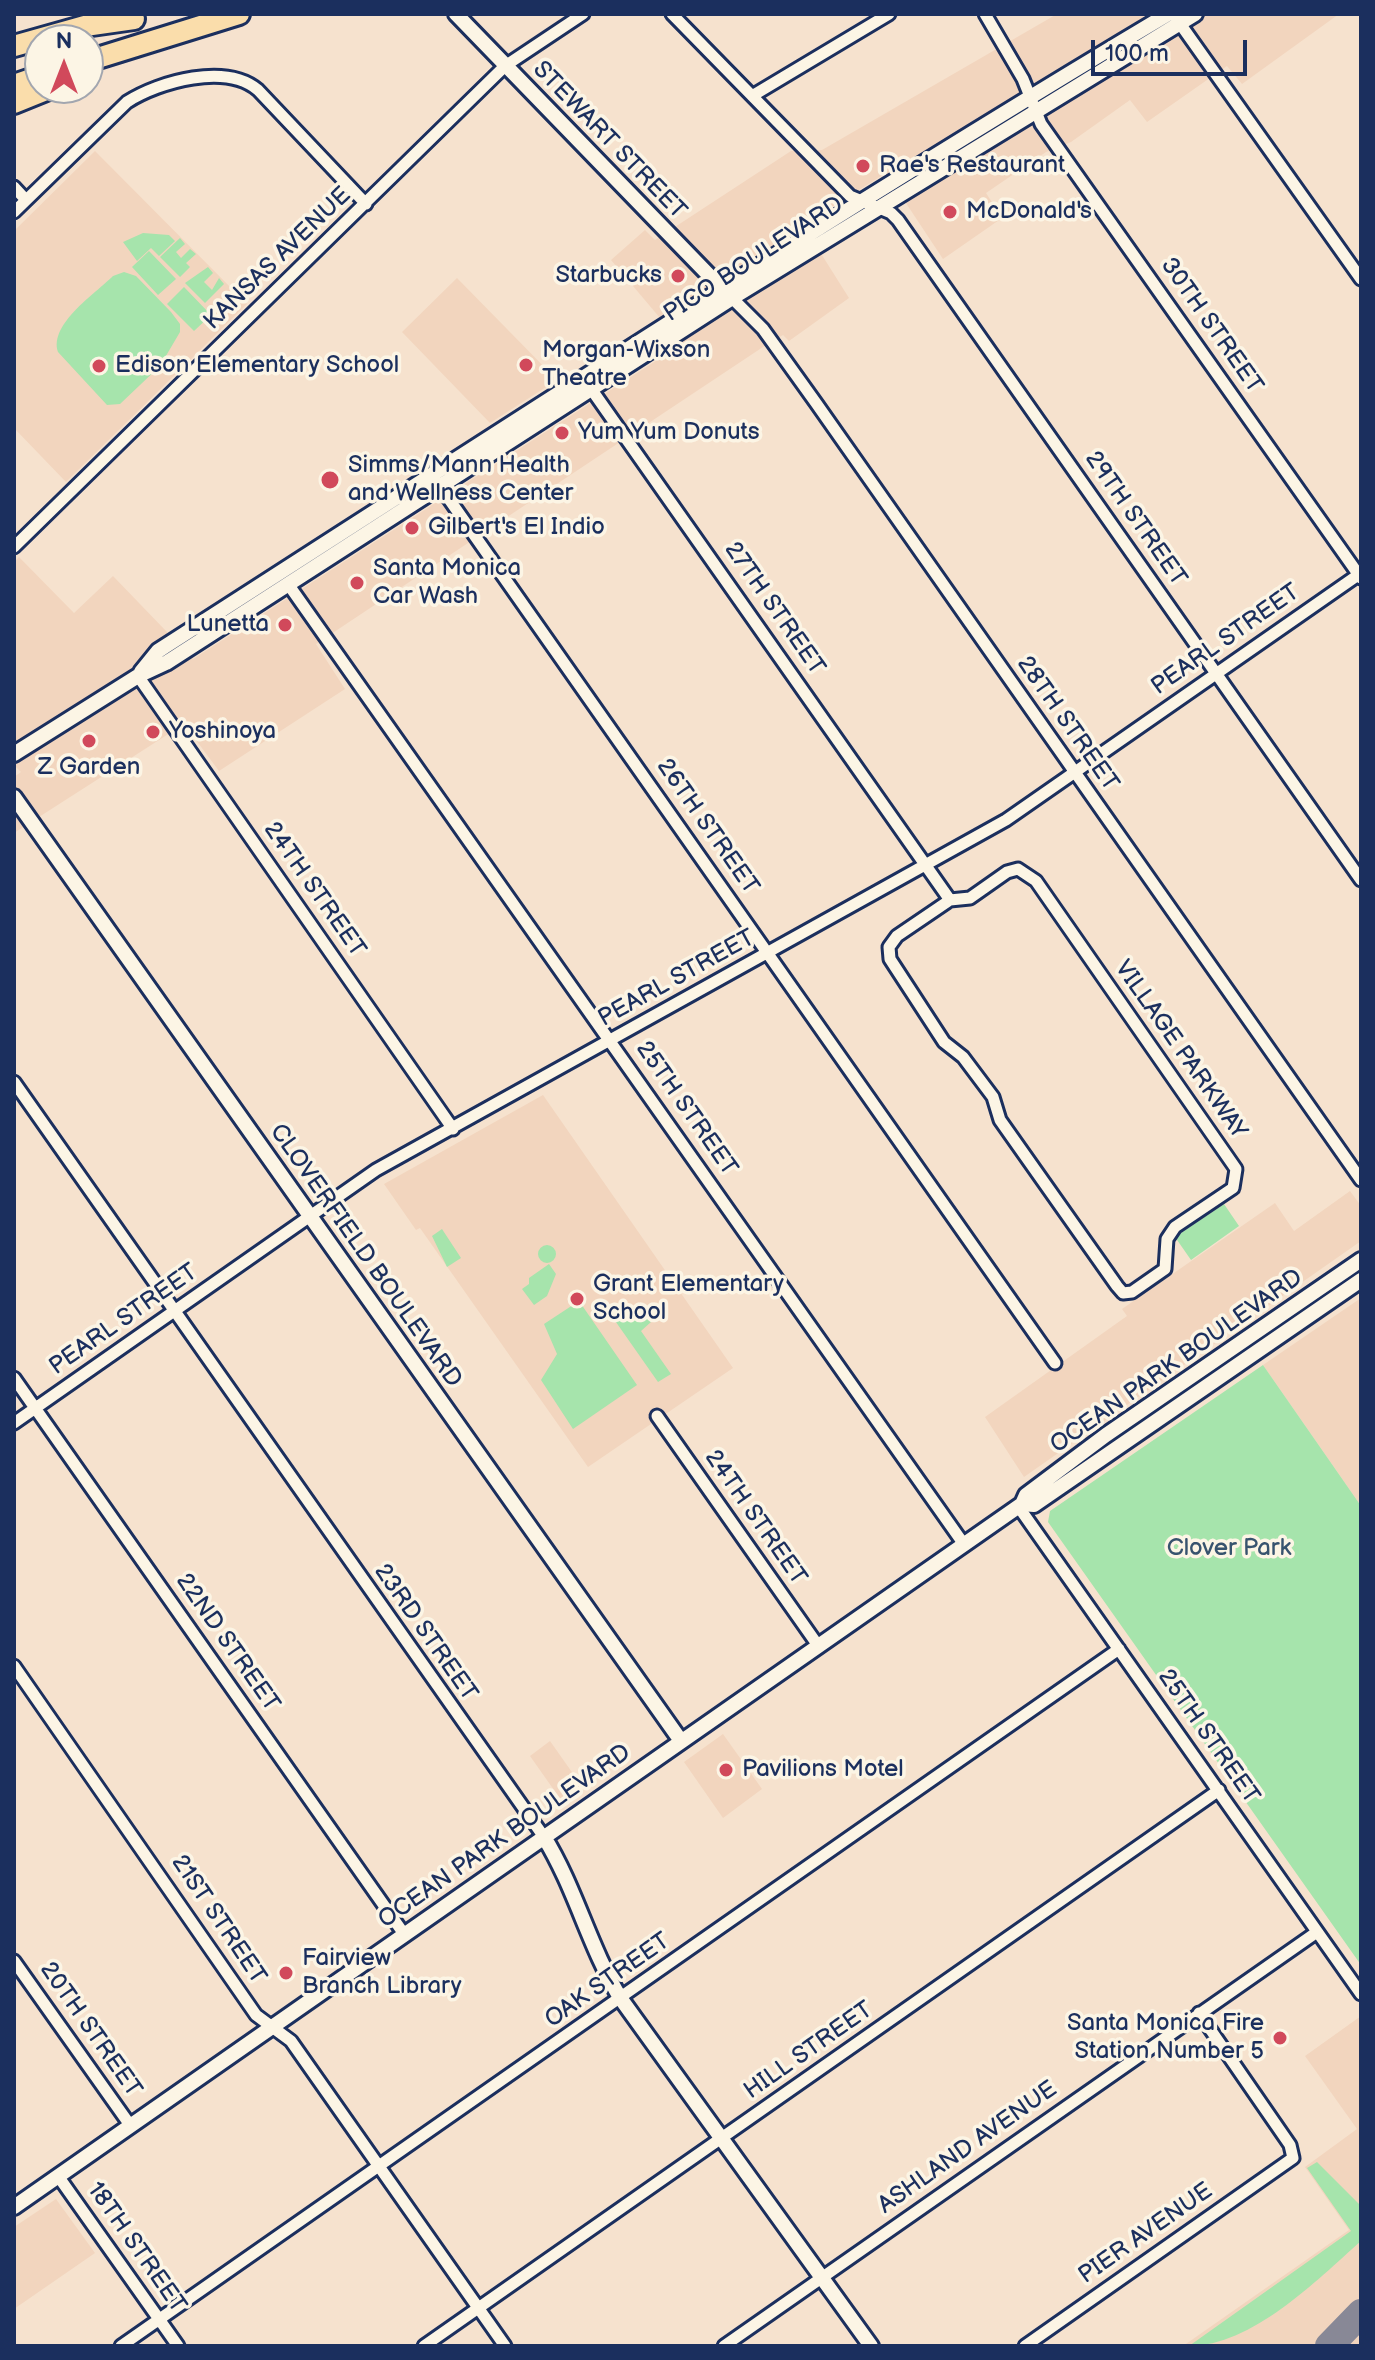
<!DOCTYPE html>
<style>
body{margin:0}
#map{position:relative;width:1375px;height:2360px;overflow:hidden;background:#f6e2ce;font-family:"Balsamiq Sans",sans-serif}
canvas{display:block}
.frame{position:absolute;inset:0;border:16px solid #1b2f5e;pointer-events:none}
.north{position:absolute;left:24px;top:24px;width:80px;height:80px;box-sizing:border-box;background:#fcf5e5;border:2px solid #a2a6af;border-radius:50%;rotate:0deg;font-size:22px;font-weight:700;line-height:32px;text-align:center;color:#1b2f5e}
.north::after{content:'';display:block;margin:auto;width:28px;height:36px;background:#d1495b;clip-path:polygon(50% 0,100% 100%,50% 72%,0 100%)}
.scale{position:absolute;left:1091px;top:40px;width:156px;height:36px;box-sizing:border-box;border:4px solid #1b2f5e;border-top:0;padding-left:10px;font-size:24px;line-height:28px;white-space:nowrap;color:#1b2f5e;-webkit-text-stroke:6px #fcf5e5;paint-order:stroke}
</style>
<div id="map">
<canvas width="1375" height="2360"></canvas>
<div class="frame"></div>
<div class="north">N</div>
<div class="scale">100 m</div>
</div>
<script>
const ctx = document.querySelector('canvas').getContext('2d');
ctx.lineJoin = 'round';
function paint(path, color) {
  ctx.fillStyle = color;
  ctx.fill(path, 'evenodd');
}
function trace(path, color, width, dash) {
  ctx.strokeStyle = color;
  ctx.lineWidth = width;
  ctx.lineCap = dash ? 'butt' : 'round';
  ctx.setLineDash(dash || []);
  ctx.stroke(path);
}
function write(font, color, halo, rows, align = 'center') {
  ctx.font = font + ' "Balsamiq Sans",sans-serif';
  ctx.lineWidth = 7;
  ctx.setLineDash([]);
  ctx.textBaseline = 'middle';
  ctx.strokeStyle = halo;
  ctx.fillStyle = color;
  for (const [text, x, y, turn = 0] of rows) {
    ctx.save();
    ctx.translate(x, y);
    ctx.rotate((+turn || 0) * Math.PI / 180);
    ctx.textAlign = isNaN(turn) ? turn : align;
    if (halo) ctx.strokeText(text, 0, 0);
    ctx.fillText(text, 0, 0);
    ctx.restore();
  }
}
const built = new Path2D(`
 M1057,14H1339L1242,84L1227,66L1147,122L1130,100L1071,142L1046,152L986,193L1002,218L943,259L886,173L803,225L849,298L789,341L783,335L763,347L316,644L345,689L219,771L184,724L14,833V777L21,772L14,765V562L19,557L74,613L113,576L193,659L682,344L611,260L645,230L655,240L791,151L822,150Z
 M95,151L247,304L66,482L14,428V231Z
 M457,278L557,380L490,423L402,332Z
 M543,1095L733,1368L588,1467L420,1228L416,1230L384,1184Z
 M1350,1191L1361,1206V1241L1024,1477L985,1417L1127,1316L1122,1309L1275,1203L1294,1231Z
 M1361,1298V1506L1263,1365Z
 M723,1734L762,1789L723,1818L684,1762Z
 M550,1741L581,1785L561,1800L530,1756Z
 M1361,2016V2346H1183L1349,2230L1305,2167L1357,2129L1305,2056Z
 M56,2199L95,2253L14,2309V2227Z`);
const green = new Path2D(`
 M143,233L169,235L175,241L159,256L151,248L137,261L123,242Z
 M180,238L185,244L176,252L181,258L190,249L196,254L186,263L190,267L180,277L160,257Z
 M149,251L176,279L158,295L132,267Z
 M208,267L213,273L204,282L212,290L219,278L224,284L205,303L185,283Z
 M124,272L136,276L171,312L180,324V332L160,366L120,404L107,405L58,352C49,324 95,294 113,276Z
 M184,287L211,315L194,331L167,304Z
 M1224,1204L1239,1226L1191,1260L1175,1237Z
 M442,1229L461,1258L447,1267L432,1236Z
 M538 1254a9 9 0 1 1 18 0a9 9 0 1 1-18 0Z
 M549,1264L556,1274L547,1296L534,1305L522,1289L529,1284V1278Z
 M579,1301L637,1385L573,1429L541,1380L557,1354L544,1324Z
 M623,1306L631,1317L642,1309L651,1322L641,1331L671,1374L658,1382L611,1315Z
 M1263,1365L1361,1506V1965L1048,1522L1050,1511Z
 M1317,2162L1360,2205L1361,2241C1316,2281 1252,2346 1189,2346L1351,2231L1307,2168Z`);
const taxiway = new Path2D(`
 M1329,2346L1361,2313`);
const minor = new Path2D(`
 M672,14L850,196L891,213L898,220L1361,880
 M985,14L1023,79L1041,124L1361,578
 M1176,18L1361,279
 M752,96L889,14
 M14,187L26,200
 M14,212L127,102C160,81 226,63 258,90L366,204
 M732,298L763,329L816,403L1361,1180
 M587,383L950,900
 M437,482L1055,1363
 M14,547L505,66L583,14
 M288,584L963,1543
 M138,676L453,1129
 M1018,869L1036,881L1236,1169L1233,1188L1175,1227L1167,1239L1165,1269L1132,1292L1123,1293L1117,1286L1000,1120L993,1097L963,1057L944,1042L890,959L889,947L897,936L950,900L970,898L1007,872Z
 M14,1082L544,1837
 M14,1378L404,1934
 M657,1416L817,1644
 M14,1423L376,1170L1006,820L1361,573
 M1018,1506L1361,1994
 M14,1666L256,2015L291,2041L505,2346
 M14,1961L130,2125
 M58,2176L178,2346
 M121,2346L1119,1649
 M424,2346L1219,1790
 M724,2346L1317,1932
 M1025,2346L1293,2158L1290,2145L1199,2013`);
const tertiary = new Path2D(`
 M456,14L731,298
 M14,797L681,1741
 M1022,1504L1034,1505L1361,1280
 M544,1837C576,1889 589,1947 621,1999L871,2346
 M14,2207L1022,1504L1026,1495L1106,1435L1361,1260`);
const secondary = new Path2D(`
 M141,672L158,651C493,436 826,218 1168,14
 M14,754L138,676L166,663L732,298L1195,14`);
const motorway = new Path2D(`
 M14,46L85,26L134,19
 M88,61L239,14
 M14,85L40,76
 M14,103L51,88`);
const markers = [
 [863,166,8,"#d1495b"],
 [950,212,8,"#d1495b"],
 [678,276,8,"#d1495b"],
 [526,365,8,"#d1495b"],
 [99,366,8,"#d1495b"],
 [562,433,8,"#d1495b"],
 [330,480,10,"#d1495b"],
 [412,528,8,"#d1495b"],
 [357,583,8,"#d1495b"],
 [285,625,8,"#d1495b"],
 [153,732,8,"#d1495b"],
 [89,741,8,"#d1495b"],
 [577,1299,8,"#d1495b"],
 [726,1770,8,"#d1495b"],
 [286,1973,8,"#d1495b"],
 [1280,2038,8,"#d1495b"]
];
const streetNames = [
 ["STEWART STREET",609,141,46],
 ["KANSAS AVENUE",278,259,-44],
 ["PICO BOULEVARD",754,260,-33],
 ["30TH STREET",1211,326,55],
 ["29TH STREET",1135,519,55],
 ["27TH STREET",774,609,55],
 ["PEARL STREET",1226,640,-35],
 ["28TH STREET",1067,724,55],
 ["26TH STREET",707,827,55],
 ["24TH STREET",314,890,55],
 ["PEARL STREET",677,979,-29],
 ["VILLAGE PARKWAY",1180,1050,55],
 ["25TH STREET",686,1109,55],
 ["CLOVERFIELD BOULEVARD",365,1256,55],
 ["PEARL STREET",124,1320,-35],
 ["OCEAN PARK BOULEVARD",1177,1362,-35],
 ["24TH STREET",755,1518,55],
 ["23RD STREET",425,1633,55],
 ["22ND STREET",227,1643,55],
 ["25TH STREET",1208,1737,55],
 ["OCEAN PARK BOULEVARD",505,1837,-35],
 ["21ST STREET",218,1920,56],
 ["OAK STREET",608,1981,-35],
 ["20TH STREET",90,2030,55],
 ["HILL STREET",809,2051,-35],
 ["ASHLAND AVENUE",968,2148,-35],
 ["PIER AVENUE",1146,2234,-35],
 ["18TH STREET",136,2248,55]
];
const poiNames = [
 ["Rae's Restaurant",879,166],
 ["McDonald's",966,212],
 ["Starbucks",662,276,"right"],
 ["Morgan-Wixson",542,351],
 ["Theatre",542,379],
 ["Edison Elementary School",115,366],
 ["Yum Yum Donuts",578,433],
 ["Simms/Mann Health",348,466],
 ["and Wellness Center",348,494],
 ["Gilbert's El Indio",428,528],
 ["Santa Monica",373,569],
 ["Car Wash",373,597],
 ["Lunetta",269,625,"right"],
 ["Yoshinoya",169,732],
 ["Z Garden",89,768,"center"],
 ["Grant Elementary",593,1285],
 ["School",593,1313],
 ["Pavilions Motel",742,1770],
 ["Fairview",302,1959],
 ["Branch Library",302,1987],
 ["Santa Monica Fire",1264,2024,"right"],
 ["Station Number 5",1264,2052,"right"]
];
const parkNames = [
 ["Clover Park",1229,1549]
];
paint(built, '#f2d5be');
paint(green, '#a6e4ac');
trace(taxiway, '#888896', 28);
trace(minor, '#1b2f5e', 17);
trace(tertiary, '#1b2f5e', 20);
trace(secondary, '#1b2f5e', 20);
trace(motorway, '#1b2f5e', 26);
trace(minor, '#fcf5e5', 11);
trace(tertiary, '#fcf5e5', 14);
trace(secondary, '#fcf5e5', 14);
trace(motorway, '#faddab', 20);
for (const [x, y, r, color] of markers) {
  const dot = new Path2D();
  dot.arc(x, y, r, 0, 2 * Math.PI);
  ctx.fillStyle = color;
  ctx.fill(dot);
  trace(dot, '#fcf5e5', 3);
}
write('24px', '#1b2f5e', '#fcf5e5', streetNames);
write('24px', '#1b2f5e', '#fcf5e5', poiNames, 'left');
write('24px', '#37536e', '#fcf5e5', parkNames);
</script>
